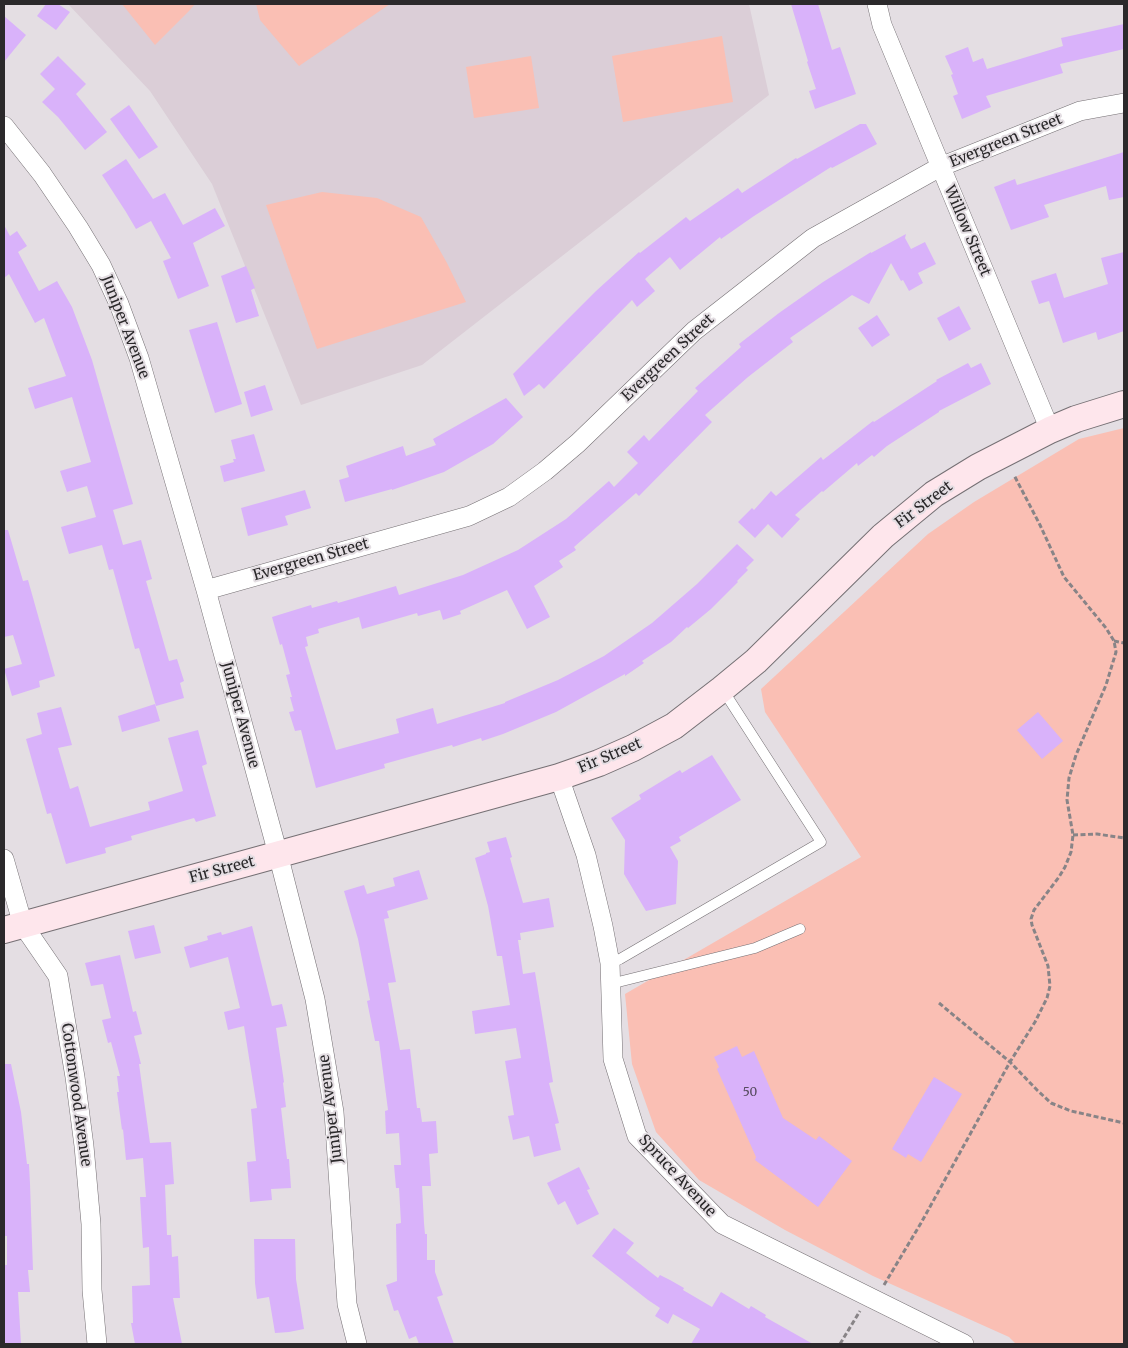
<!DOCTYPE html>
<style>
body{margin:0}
#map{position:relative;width:1128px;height:1348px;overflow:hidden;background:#e4dee3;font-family:Merriweather,serif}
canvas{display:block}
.frame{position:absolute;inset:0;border:5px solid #2b292b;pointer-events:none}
</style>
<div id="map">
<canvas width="1128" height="1348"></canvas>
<div class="frame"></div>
</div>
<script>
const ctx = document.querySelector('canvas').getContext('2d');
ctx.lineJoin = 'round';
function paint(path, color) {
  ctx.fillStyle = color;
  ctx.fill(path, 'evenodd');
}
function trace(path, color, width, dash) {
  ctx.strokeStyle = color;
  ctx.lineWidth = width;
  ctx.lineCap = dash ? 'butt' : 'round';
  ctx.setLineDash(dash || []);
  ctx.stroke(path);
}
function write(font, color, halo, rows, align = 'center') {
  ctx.font = font + ' Merriweather,serif';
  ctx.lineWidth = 4;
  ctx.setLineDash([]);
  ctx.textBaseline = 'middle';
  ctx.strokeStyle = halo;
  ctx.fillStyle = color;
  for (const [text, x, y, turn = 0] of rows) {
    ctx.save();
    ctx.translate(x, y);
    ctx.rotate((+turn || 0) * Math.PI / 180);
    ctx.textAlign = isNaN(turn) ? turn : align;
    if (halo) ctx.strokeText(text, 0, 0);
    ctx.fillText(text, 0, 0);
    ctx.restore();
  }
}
const built = new Path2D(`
 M68,4H749L769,95L422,365L301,405L212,184L150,91Z`);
const green = new Path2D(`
 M122,4H195L189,11L155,45Z
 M256,4H390L299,66L260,20Z
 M722,36L733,102L623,122L612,56Z
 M531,56L539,108L474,118L466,67Z
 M322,192L377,198L421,217L447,263L466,302L317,349L266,205Z
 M1124,428V1344H1016L1009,1337L873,1276L785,1230L699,1180L656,1132L632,1064L625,994L861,857L765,712L761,689L928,534L974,502L1079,439Z`);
const building = new Path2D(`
 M46,4H58L70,12L56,30L37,16Z
 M791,4H818L832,50L840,47L856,94L815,109L809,91L816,89L807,62L808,61Z
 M4,16L26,35L4,62Z
 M1124,24V49L1060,64L1063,73L986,96L991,107L962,119L953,96L958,94L951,75L953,74L945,56L968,47L973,62L983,58L987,69L1063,46L1061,38Z
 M58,56L86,84L76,94L107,132L85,150L58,117L42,102L55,89L40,74Z
 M129,105L158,147L139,159L110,119Z
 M860,124H866L877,144L832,168L831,167L754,216L721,239L720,237L680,270L670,257L645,279L655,291L637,307L632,300L544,389L539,384L524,396L513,374L596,291L639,252L640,253L686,217L690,221L738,188L742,193L796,158L797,159Z
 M1124,152V197L1109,200L1106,186L1044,205L1049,217L1011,230L994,187L1015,179L1017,185Z
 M126,159L153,199L165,193L183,225L215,208L225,226L193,243L209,286L178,299L163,261L171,258L151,221L136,229L126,212L102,175Z
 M4,225L10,236L17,231L27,246L18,252L39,291L57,281L72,307L92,360L133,504L113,510L123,545L141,540L152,579L146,581L169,661L177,659L184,681L180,683L184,698L156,706L139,648L135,649L113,569L109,570L102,545L69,554L61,527L96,517L87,486L67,492L60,471L91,462L72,397L35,409L28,388L66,376L44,318L35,323L9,274L4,278Z
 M906,234L905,238L911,249L925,242L936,264L918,273L923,283L909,291L903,280L901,281L891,263L869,304L852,295L790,338L793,342L748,377L705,415L712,422L639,496L636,493L574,547L576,550L559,561L563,567L534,586L550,617L527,629L507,590L460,611L461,614L443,620L440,610L418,616L417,613L362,629L359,617L318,629L319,633L306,637L308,646L305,647L336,750L399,733L396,719L433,708L437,724L505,703V702L558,680L604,656L652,623L697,584L737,544L754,560L746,568L748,570L737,581L738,582L711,609L688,628L687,627L671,642L642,661L644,663L625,676V674L556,712L503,734L482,741L481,738L453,747L452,745L384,764L385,768L316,788L301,730L295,731L289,712L294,711L290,697H292L286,675L290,674L282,644L280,645L272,617L311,605L312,608L337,601L338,603L396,586L399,595L463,575L518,550L566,519L609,481L614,487L638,463L627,452L644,435L649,441L698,391L695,388L741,347L739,344L779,313L823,282L871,252V253Z
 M1124,252V331L1098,340L1096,332L1063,343L1049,301L1039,304L1031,281L1056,273L1064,298L1108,284L1101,258Z
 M246,266L255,288L251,290L259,316L236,323L221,276Z
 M959,306L971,329L949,341L937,318Z
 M877,315L890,335L872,347L858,328Z
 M217,322L242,404L215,413L189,330Z
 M968,363L971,368L981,363L991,384L939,411V412L887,446L874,457L872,455L858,466L857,463L823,492L822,491L795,515L800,519L782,538L768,524L755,538L738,522L752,508L754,510L771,491L776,496L821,457L823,460L873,421L874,422L937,381L936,380Z
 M265,385L273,410L251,417L244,392Z
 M506,398L523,417L493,444L444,472L392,490V489L345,502L339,480L349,477L346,466L403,446L406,456L436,445L433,439Z
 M254,434L265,471L224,482L220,466L234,462L233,459H236L231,440Z
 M305,490L311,508L285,516L288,525L248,536L241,508Z
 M4,530H8L23,581L28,580L55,676L39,681L40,687L12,696L4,669L22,664L13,635L4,637Z
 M155,704L160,721L122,732L118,716Z
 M61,707L72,745L58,748L70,789L78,786L90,827L150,810L148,802L183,791L168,738L198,730L207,764L202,766L216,816L196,822L194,818L131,836L132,840L105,848L106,853L66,864L51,813L47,814L26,739L42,734L37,713Z
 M1038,712L1063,741L1042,759L1017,730Z
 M712,755L741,800L679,837L681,841L670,847L678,861L676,904L646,911L624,874L625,840L611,818L641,799L639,795L680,770L682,773Z
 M506,837L512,857L510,858L523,903L549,898L554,927L520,933L521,940H518L523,974L535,972L553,1082L549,1083L559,1123L555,1124L561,1150L534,1157L529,1136L513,1140L508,1116L514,1115L505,1061L521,1058L516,1028L475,1034L472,1011L510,1005L502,956H497L488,906L475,858L486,854V853L490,852L487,842Z
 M419,870L428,899L387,911L389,918L384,919L396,982L388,983L400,1050L410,1049L417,1108H420L422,1122L436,1121L438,1153L429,1154L431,1186H422L424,1223L425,1234H427V1260H435V1272L443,1295L437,1297L454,1344H419L416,1336L409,1339L398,1310L394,1311L386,1285L397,1281L396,1224L401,1223L399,1188H396L394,1165H401L399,1133L386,1134L385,1111L388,1110L379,1041H375L367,1001L370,1000L358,939L344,891L364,885L367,894L395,886L393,878Z
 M154,925L161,953L135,959L128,931Z
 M252,926L272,1006L282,1004L287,1026L276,1028L284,1082L283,1083L286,1107L281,1108L287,1159H289L291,1188L271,1189L272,1200L250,1202L247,1162L256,1161L251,1109L257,1108L244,1026L228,1030L224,1012L240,1008L228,957L190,968L184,947L208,940L207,936L221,932L222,935Z
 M120,955L133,1012L136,1011L142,1034L134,1036L141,1064H139L150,1143L171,1142L174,1184L165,1185L167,1235H171L172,1257L178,1256L180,1298H173L182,1344H135L131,1323H133L132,1286L150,1285L149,1247L143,1248L140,1197H146L143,1158L126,1160L123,1129L122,1130L117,1092H119L117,1076H120L111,1042L108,1043L102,1020L111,1018L103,984L91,986L85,963Z
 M737,1046L742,1057L754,1051L783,1118L816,1140L819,1136L852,1161L818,1207L755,1160L756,1157L717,1069L719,1067L714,1057Z
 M4,1064H11L21,1112L27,1164H29L30,1184L33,1270H28L30,1292H18L21,1344H4V1265H7V1236H4Z
 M934,1077L962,1094L921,1162L908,1154L906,1158L892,1149Z
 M579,1167L590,1189L587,1190L599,1214L577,1225L565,1201L558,1205L547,1183Z
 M614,1228L634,1243L626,1253L658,1278L660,1275L670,1280L684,1288L683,1290L712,1307L721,1292L749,1309L751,1306L766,1315L765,1317L813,1344H691L700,1329L673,1314L668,1324L655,1316L660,1308L648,1300L592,1256Z
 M254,1239H295L296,1279L304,1329L289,1332L275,1333L269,1297L257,1299L255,1283Z`);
const path = new Path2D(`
 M1114,641L1124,643
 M1073,835L1097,834L1124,838
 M939,1003L1010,1062L1037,1090L1051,1103L1071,1111L1124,1123
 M884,1285L921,1223L1010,1062L1035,1022L1047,998L1050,986L1048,966L1032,925L1031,919L1034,910L1059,877L1065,867L1071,852L1073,835L1067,800L1069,778L1076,755L1106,685L1116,652L1114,641L1106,628L1064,577L1040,525L1014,475
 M840,1344L860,1311`);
const lane = new Path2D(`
 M610,963L620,959L821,842L723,690
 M610,984L755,948L800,929`);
const street = new Path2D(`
 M877,4L882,25L1050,430
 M4,126L42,174L78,227L101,265L119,304L139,358L206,590L278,854L315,999L334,1112L347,1304L357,1344
 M206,590L469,516L509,497L545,471L578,443L694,331L813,238L940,167L1080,111L1124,103
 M559,777L586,855L603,926L610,963L613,1059L637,1136L722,1224L964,1344
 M4,859L23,925L58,976L75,1077L84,1146L91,1224L92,1290L97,1344`);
const secondary = new Path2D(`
 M4,930L559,777L599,763L633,748L674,726L722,689L756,661L883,536L934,494L978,467L1050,430L1076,419L1124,404`);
const numberNames = [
 ["50",750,1093]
];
const streetNames = [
 ["Evergreen Street",1006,141,-22],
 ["Willow Street",967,231,67],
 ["Juniper Avenue",125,327,69],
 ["Evergreen Street",668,358,-43],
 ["Fir Street",924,505,-37],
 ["Evergreen Street",311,560,-16],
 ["Juniper Avenue",240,715,75],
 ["Fir Street",610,756,-23],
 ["Fir Street",222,870,-15],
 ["Cottonwood Avenue",76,1095,82],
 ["Juniper Avenue",331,1109,-97],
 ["Spruce Avenue",677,1176,47]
];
paint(built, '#dbced7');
paint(green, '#fabfb4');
paint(building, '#d9b2fa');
trace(lane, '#757074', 11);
trace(street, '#757074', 20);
trace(secondary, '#757074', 28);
trace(path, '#888487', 3, [5, 2.5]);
trace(lane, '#fff', 10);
trace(street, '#fff', 19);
trace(secondary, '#fee6ec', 26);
write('12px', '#564b5f', null, numberNames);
write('15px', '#2b292b', '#e4dee3', streetNames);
</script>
